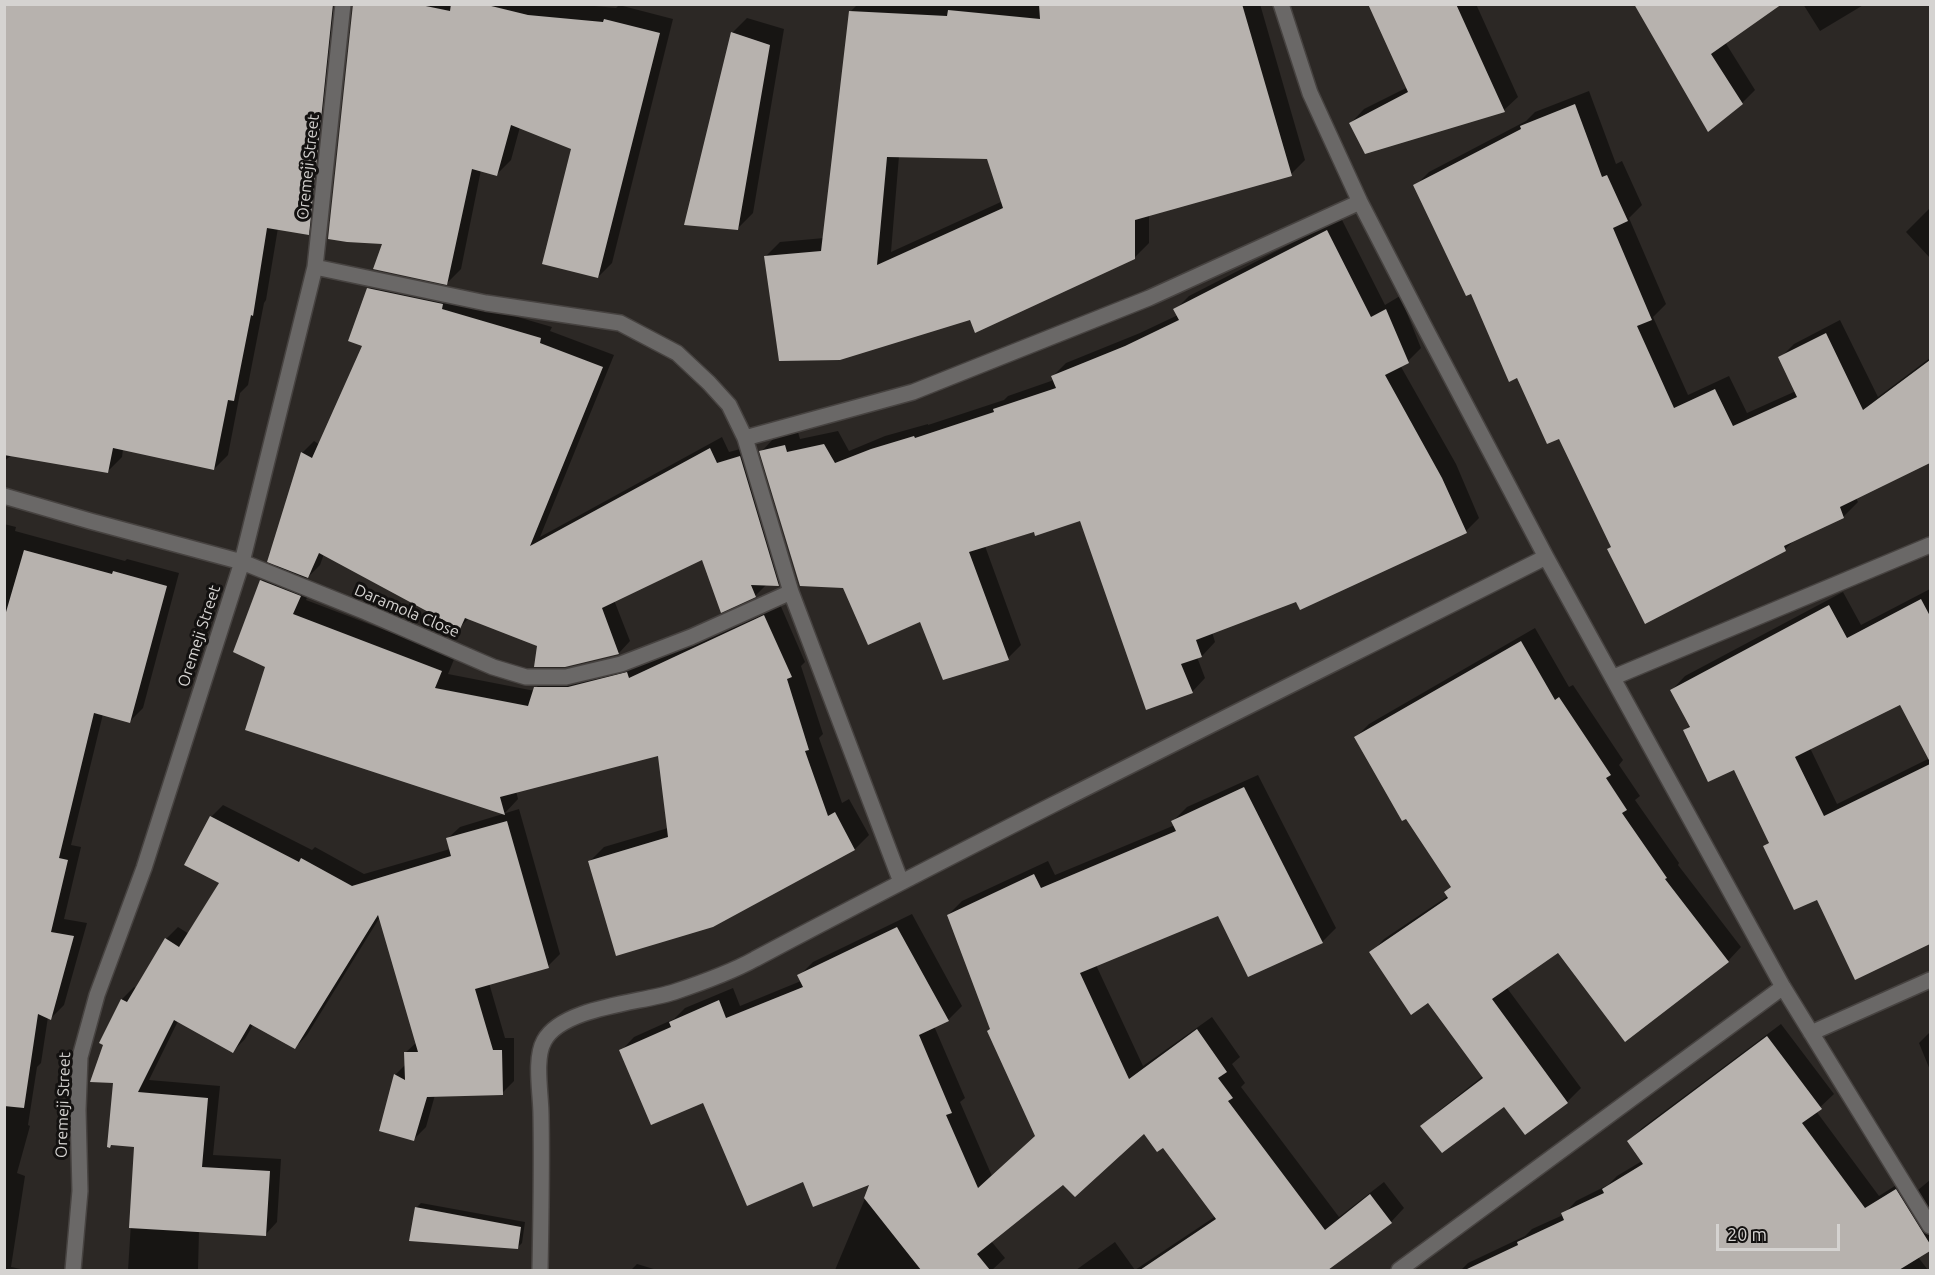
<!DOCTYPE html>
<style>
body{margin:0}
#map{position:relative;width:1935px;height:1275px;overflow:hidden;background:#2c2825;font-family:Ubuntu,sans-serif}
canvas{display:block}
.frame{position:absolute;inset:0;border:6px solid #d5d3d1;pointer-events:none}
.scale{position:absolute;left:1716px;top:1224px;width:124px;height:27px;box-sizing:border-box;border:3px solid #d5d3d1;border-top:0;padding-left:8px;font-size:18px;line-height:21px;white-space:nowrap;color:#d5d3d1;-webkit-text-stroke:4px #131110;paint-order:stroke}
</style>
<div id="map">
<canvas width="1935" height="1275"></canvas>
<div class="frame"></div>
<div class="scale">20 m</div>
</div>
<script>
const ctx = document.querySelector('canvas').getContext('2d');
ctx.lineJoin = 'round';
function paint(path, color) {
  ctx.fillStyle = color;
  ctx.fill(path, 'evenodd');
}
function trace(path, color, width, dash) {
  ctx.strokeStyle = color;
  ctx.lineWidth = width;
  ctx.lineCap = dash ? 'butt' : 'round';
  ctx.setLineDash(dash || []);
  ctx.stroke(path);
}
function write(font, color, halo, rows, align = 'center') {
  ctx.font = font + ' Ubuntu,sans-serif';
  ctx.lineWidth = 6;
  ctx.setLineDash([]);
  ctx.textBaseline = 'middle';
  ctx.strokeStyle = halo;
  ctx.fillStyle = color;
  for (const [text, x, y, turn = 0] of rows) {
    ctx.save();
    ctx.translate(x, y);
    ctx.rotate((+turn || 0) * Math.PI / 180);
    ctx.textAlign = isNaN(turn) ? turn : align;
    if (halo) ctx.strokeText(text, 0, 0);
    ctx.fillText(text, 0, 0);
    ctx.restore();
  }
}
const shadow = new Path2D(`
 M4,4H345L322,220L308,234L278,228L266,300L264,303L248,385L240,393L228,455L214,469L123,449L122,457L108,471L12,455L4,461Z
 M354,4H573L616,8L619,5L673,19L612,263L598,277L573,149L520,127L511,160L497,174L481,170L461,269L447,283L384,242Z
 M858,4H1260L1305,160L1291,174L1149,214V243L1134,258L970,319L765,257L780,242L824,238L850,12ZM899,156L988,157L1003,201L891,252Z
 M1369,4H1476L1518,97L1504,110L1366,152L1351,123L1364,109L1408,87Z
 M1636,4L1725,42L1755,90L1742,103Z
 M1803,4H1865L1820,31Z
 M747,18L784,29L753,213L738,228L732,33Z
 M1589,91L1616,164L1622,161L1642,205L1629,218L1666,304L1653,317L1688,395L1729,376L1747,413L1796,391L1780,358L1794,344L1840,320L1878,397L1930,358V452L1900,476L1856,498L1858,502L1844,516L1797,538L1785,549L1645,622L1608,549L1612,546L1559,437L1518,376L1415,186L1429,172L1526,121L1535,112Z
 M1930,208V258L1906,232Z
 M1341,218L1385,305L1400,296L1421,348L1408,361L1400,365L1456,464L1479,518L1466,531L1212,632L1215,642L1202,656L1197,657L1205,678L1192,692L1081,519L985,546L1021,645L1008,658L844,586L761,452L774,438L798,432L800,439L838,431L849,451L885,436L928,424V425L1004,400L1008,396L1054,380L1053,376L1066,363L1140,333L1178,315L1175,310L1189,296Z
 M380,277L552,327L550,331L614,355L540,537L722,437L729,452L752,446L790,573L778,584H767L755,596L703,558L614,600L630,641L619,653L565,666L539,645L469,618L460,627L324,554L320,565L306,579L314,582L306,600L455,657L448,674L535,691L536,688L550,673L641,659L643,664L779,602L805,662L801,666L823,734L819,738L842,803L849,799L869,835L855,849L713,925L590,861L604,847L668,828L659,754L516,791L518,799L505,813L267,667L262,581L278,564L269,561L302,453L314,441L320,445L364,345L368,289Z
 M4,524L16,527L15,531L125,561L127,559L179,573L143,708L130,721L103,714L71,845L81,847L64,919L87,923L64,1005L50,1019L48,1017L41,1063L37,1067L28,1125L30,1126L17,1173L25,1176L11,1267L26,1270H4Z
 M1930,589V729L1918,735L1901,704L1810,748L1837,804L1930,758V943L1855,978L1817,898L1765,846L1770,841L1734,768L1685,730L1690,725L1672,690L1685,676L1843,592L1861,625Z
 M1535,628L1569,687L1573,685L1623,760L1619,765L1640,796L1635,800L1679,863L1678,865L1741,947L1728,961L1559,951L1507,988L1581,1088L1567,1102L1504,1104L1422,1126L1436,1113L1483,1076L1428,1001L1371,953L1384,939L1448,896L1446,892L1452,886L1356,737L1369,724Z
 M1258,775L1336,928L1322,942L1219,914L1096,965L1143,1066L1212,1017L1240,1057L1232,1064L1245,1083L1241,1087L1339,1217L1384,1182L1404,1208L1391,1222L1325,1270H1135L1216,1216L1163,1146L1144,1132L1064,1183L991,1241L1005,1258L992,1270H835L872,1182L804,1180L704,1101L621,1051L634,1037L674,1019L685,1008L733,988L740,1006L801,981L799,976L813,962L912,914L962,1006L948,1020L934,1026L965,1098L960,1102L992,1176L1036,1136L991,1028L948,915L962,901L1048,861L1055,875L1175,825L1173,821L1187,807Z
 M223,805L312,850L315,847L364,874L450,849L447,839L460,827L519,809L560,954L548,966L489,983L505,1038H514V1081L502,1093L435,1095L426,1127L414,1139L395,1075L406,1064L405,1053L417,1042L380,917L307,1035L295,1048L253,1025L245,1039L233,1051L178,1021L149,1080L220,1086L213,1155L281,1159L277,1222L265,1235L199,1231L198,1270H128L136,1146L105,1044L101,1043L122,999L134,987L136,988L166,939L178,927L189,934L221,882L211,817Z
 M1781,1024L1834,1094L1816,1111L1879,1196L1909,1177L1918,1190L1930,1180V1250L1918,1257L1928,1270H1780L1762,1249L1733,1270H1461L1468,1263L1525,1236L1532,1229L1563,1215L1576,1201L1608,1185L1617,1176L1642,1161L1629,1141L1642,1128Z
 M1930,1032V1070L1919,1043Z
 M421,1203L525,1222L522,1243L517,1248L416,1208Z
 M1115,1242L1135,1270H1076Z
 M637,1264L657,1270H631Z`);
const building = new Path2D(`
 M4,4H333L309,235L267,228L253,316L251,315L234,401L228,400L214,470L113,448L108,473L4,455Z
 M353,4H416L450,11L451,4H483L528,15L603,22L604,19L660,33L598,278L542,264L571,149L511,125L497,176L472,169L447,285L373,269L382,244L347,242L328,239Z
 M1039,4H1242L1292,176L1135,220V259L975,333L970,320L840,360L779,361L764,256L821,251L849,11L947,16L948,10L1040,19ZM887,157L987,159L1003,208L877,265Z
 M1368,4H1456L1505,112L1365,154L1349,123L1408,92Z
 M1634,4H1782L1711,54L1743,104L1708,132Z
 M731,32L770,45L738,230L684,225Z
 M1575,104L1602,177L1607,175L1628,221L1613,228L1652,320L1637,326L1674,408L1715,389L1733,426L1797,397L1778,357L1826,333L1863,410L1930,360V463L1840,507L1844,518L1784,546L1786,551L1645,624L1607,549L1611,547L1559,439L1547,444L1517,378L1509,382L1471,294L1466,296L1413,185L1521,129L1520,126Z
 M1327,230L1371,317L1386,309L1409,363L1385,375L1442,478L1467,533L1300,610L1296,602L1196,640L1202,657L1181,664L1193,693L1146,710L1080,521L1035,536L1034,532L969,552L1009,660L943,680L920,622L868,645L843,588L800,586L759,451L785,445L787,452L824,444L835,463L871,449L914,436L915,438L994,412L993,409L1056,388L1051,376L1125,346L1179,320L1173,309Z
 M367,288L443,304L442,309L541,338L540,343L603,367L530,546L710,448L717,463L740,456L779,586L751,585L756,597L721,613L702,560L602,608L619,654L565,667H534L537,646L465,618L460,629L319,553L308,578L267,562L301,452L312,458L362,346L348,341Z
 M24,550L112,574L113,571L167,586L130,723L94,713L59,858L68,860L51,932L74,936L51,1020L38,1014L24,1108L4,1106V619Z
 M260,580L301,596L293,614L442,671L435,688L528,706L534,687H568L627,672L629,678L764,615L792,677L787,679L809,750L805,751L828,816L835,812L855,850L713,927L616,956L588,861L668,837L658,756L500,797L505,815L245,730L265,667L233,652Z
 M1921,599L1930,616V762L1900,705L1795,757L1824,816L1930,764V944L1855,980L1817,900L1794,910L1763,846L1769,843L1734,770L1708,782L1683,730L1690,727L1670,690L1829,605L1847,638Z
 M1521,641L1555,700L1559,697L1611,775L1606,778L1627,810L1622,813L1667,878L1665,879L1729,962L1625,1042L1558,953L1492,999L1568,1103L1525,1135L1504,1107L1442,1153L1420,1126L1483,1078L1428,1003L1411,1015L1369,952L1448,898L1444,892L1451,887L1406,819L1402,821L1354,737Z
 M1244,787L1323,943L1248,977L1218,916L1080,973L1129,1079L1197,1029L1227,1072L1218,1078L1233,1098L1228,1101L1325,1230L1370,1194L1392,1223L1328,1270H1140L1216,1219L1163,1148L1157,1152L1144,1134L1075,1197L1063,1185L977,1254L990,1270H921L864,1198L869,1185L813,1207L803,1182L747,1206L703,1103L651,1125L619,1050L671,1027L669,1022L719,1000L726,1018L803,987L797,975L897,927L949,1021L919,1035L952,1113L946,1115L978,1188L1035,1136L987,1031L990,1029L947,915L1034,874L1041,888L1176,831L1171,821Z
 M210,816L299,862L301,858L352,886L451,856L446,838L507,821L549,968L475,989L493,1050H502L503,1095L427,1097L414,1141L379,1131L394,1074L405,1080L404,1052H418L378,915L295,1049L250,1024L233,1053L174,1020L138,1092L208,1098L202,1167L270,1171L266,1236L129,1228L134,1147L111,1145L110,1148L107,1147L113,1083L90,1082L103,1045L99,1043L121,999L127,1002L165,938L179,947L219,883L184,865Z
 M1767,1036L1822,1109L1802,1123L1865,1208L1896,1189L1930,1244V1251L1899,1270H1465L1518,1245L1517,1242L1564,1220L1561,1213L1604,1193L1602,1189L1643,1164L1627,1141Z
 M415,1207L521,1227L518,1249L409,1241Z`);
const minor = new Path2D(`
 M1281,4L1310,93L1360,202L1423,324L1546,557L1783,987L1930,1226
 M315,267L486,303L620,323L677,353L709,383L729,405L745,438L791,592L901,882
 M745,438L913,392L1149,298L1360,202
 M4,496L90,521L242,562L366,612L493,667L526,677H566L621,664L691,637L791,592
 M1614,677L1930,545
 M1811,1033L1930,980
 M73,1270L80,1191L78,1110L80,1057L97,995L144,868L242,562L315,267L343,4
 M540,1270C541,1219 542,1167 541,1115C541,1094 534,1059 544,1041C562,1007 640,1003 674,992C701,983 730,973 755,959C1017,820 1282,690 1546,557
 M1399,1270L1783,987`);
const streetNames = [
 ["Oremeji Street",308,167,-84],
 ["Daramola Close",407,611,23],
 ["Oremeji Street",199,636,-72],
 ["Oremeji Street",63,1105,-88]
];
paint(shadow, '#0007');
paint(building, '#b7b2ae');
trace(minor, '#474341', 18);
trace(minor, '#6a6867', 15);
write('16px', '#d5d3d1', '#131110', streetNames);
</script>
